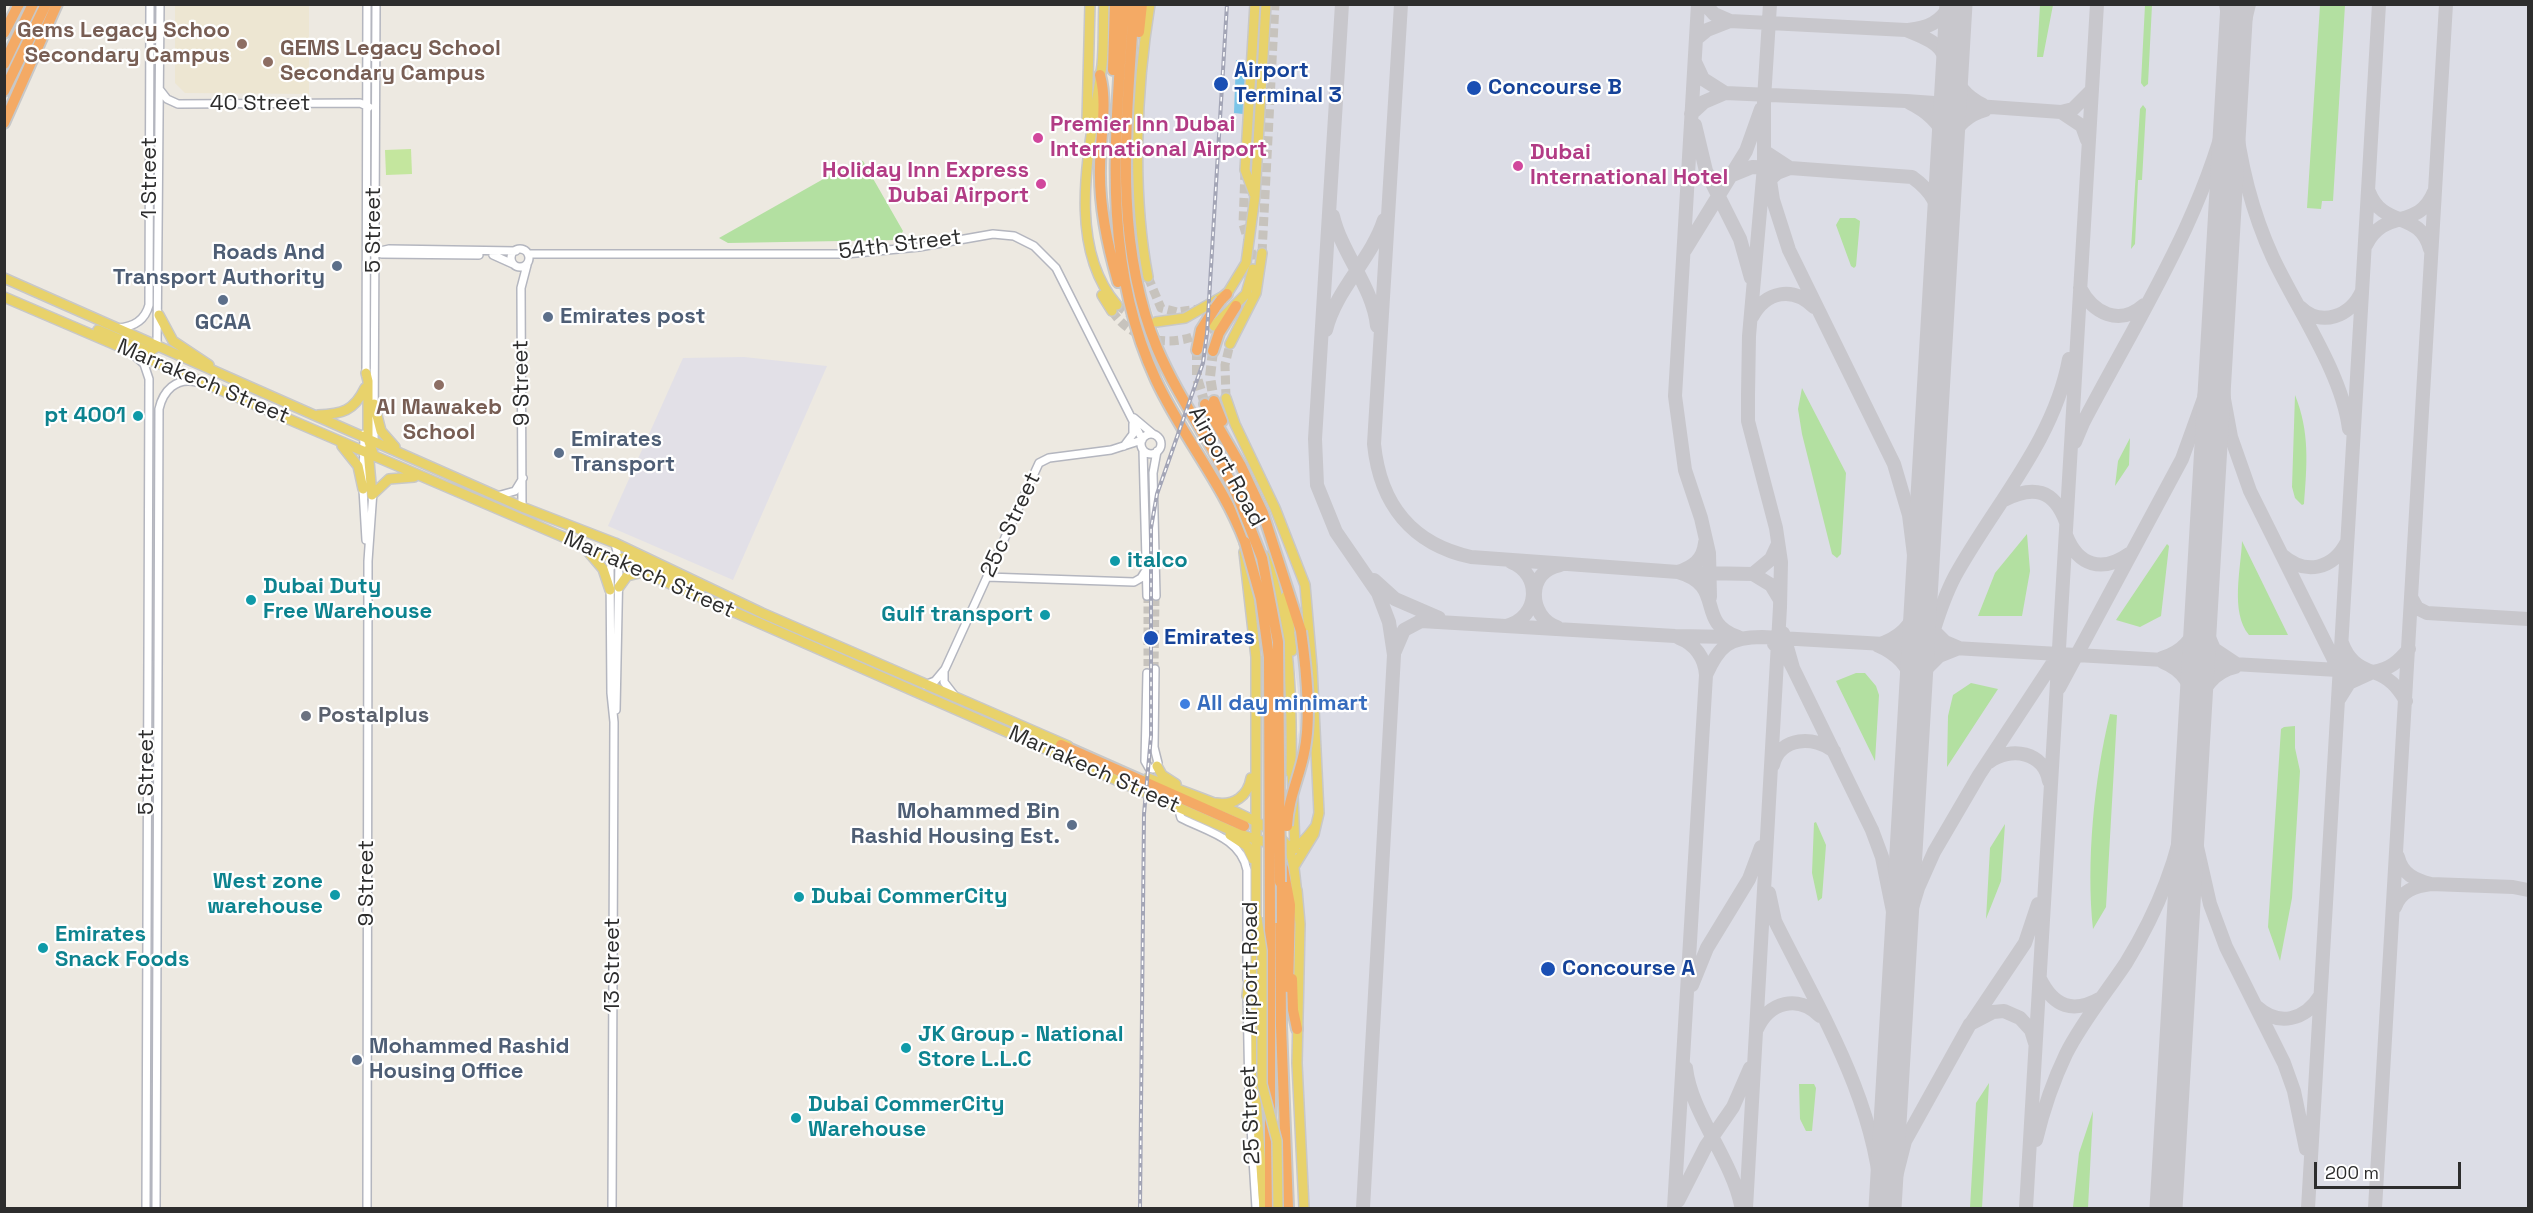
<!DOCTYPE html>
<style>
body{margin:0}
#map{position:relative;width:2533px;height:1213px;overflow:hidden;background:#ede9e1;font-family:"Space Grotesk",sans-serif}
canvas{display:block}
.frame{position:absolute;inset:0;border:6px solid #2d2d2d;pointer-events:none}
.scale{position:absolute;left:2314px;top:1162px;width:147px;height:27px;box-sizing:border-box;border:3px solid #2d2d2d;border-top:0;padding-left:8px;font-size:18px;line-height:21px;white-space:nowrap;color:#2d2d2d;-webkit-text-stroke:4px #fff;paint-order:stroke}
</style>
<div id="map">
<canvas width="2533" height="1213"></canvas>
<div class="frame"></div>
<div class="scale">200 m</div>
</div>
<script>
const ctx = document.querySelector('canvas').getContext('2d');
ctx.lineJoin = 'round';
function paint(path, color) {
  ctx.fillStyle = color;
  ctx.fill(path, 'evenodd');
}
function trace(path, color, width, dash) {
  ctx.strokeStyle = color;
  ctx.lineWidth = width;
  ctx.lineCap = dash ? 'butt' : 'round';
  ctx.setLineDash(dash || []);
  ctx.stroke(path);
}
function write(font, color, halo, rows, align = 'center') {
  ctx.font = font + ' "Space Grotesk",sans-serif';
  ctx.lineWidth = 4.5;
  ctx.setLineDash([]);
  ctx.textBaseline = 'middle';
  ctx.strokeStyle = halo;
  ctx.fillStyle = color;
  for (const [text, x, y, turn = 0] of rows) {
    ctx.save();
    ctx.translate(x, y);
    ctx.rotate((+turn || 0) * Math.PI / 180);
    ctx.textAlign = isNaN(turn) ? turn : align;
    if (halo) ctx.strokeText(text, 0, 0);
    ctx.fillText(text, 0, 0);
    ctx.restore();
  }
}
const industrial = new Path2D(`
 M744,357L827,366L733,580L608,526L683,358Z`);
const education = new Path2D(`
 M175,5H309V94L185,93L175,83Z`);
const airport = new Path2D(`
 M1146,5H2528V1208H1305L1297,862L1300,855L1294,754L1299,730L1298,691L1294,663H1289L1269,561L1258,531L1237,485L1162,350L1163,344L1147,296L1138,251L1134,199Z`);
const green = new Path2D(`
 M2040,5H2053L2043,57H2037Z
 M2145,5H2152L2148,84L2144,87L2141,83Z
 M2320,5H2345L2333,201H2322L2321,209L2307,208Z
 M2143,105L2146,109L2142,180H2138L2135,244L2131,249L2140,109Z
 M857,160L863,161L903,231L898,240L728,243L719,238Z
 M1840,218H1855L1860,221L1856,266L1854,268L1851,266L1836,225Z
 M1802,388L1846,473L1841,554L1837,558L1832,554L1802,434L1798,409Z
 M2295,395C2310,432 2307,465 2304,504L2302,505L2295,498L2292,487Z
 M2130,438L2129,465L2115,486L2118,461Z
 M2027,534L2030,571L2022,616H1978L1995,573Z
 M2242,541L2288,635H2249C2230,612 2241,569 2242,541Z
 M2167,544L2169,546L2161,616L2140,627L2116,620Z
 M1856,673H1865L1876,686L1879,695L1875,761L1836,681Z
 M1971,683L1998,689L1947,767L1948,716L1953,695Z
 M2110,714L2117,715L2106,907L2093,929C2086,864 2094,778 2110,714Z
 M2295,726V748L2300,771L2292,898L2280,961L2268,927L2281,729L2284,727Z
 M1816,822L1826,845L1822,898L1818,901L1812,873L1814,823Z
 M2005,824L2001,881L1986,919L1990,848Z
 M1989,1083L1982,1208H1970L1976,1103Z
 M1799,1084H1814L1816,1088L1812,1131H1806L1800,1119Z
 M2093,1111L2088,1208L2073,1207L2079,1153Z`);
const pitch = new Path2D(`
 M411,149L412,174L386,175L385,150Z`);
const water = new Path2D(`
 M1236,60L1246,61L1243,114L1234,113Z`);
const taxiway = new Path2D(`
 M1342,4L1315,439L1317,485L1336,532L1378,593L1389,622L1394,655L1363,1208
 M1401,4L1374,444C1380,504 1412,544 1471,557L1678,572C1727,586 1694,622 1738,637
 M1698,4L1675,396L1685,470L1701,518L1709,553L1710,597
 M1705,4L1714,14L1730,21L1906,30C1917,35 1932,39 1940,49C1958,73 1952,89 1983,105
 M2226,4L2230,28L2232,93L2239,45L2249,4
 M1908,30C1928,28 1940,23 1951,4
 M1696,39L1707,30L1730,21
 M1695,62L1703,79L1725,93L1906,101L2061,112L2082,126L2087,140
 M1910,103C1928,112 1938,122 1948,140C1959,125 1967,115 1985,110
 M2234,108C2239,160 2251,210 2273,258C2297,309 2342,373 2349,429
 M2061,112L2073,109L2092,90
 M1691,114L1704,102L1725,93
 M1695,125L1706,171L1740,239L1751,278
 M1769,174L1773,200L1789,250L1894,464L1909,515L1920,604L1927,624L1945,642L1959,648L1939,656L1920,675
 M1730,176L1752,167L1790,168L1764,151
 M1766,183L1777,173L1790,168L1912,177C1933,192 1939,205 1942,231
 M2369,192C2383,229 2420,210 2430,249
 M1333,216C1342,254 1373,287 1377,326
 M2366,245C2385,207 2418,231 2434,192
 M1685,250L1746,151L1761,109
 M2080,288C2093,313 2119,327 2144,305
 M2300,307C2321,328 2351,316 2362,291
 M1752,317C1766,291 1793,286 1814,307
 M1326,330C1336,289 1371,260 1384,220
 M2220,345L2224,399L2231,437L2250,491L2339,670
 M2075,442L2083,423C2139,316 2207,212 2232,93
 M2004,500C2033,485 2054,489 2066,522
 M2066,535C2078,566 2102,573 2129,554
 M2282,555C2306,576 2333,569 2347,542
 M1678,572C1693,567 1703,560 1705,543
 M1701,573L1753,574L1771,559L1778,544
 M1753,574L1771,585L1780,600
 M1374,580L1395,599L1439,618
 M2412,599L2417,608L2427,613L2528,619
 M2201,619L2214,649L2235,663
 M1506,626C1540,618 1542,574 1511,562
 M1557,627C1528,617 1526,571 1560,565
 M1932,636C1938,616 1945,595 1955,576C1994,505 2054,441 2069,359
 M1679,638C1695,644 1705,658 1706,675
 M1774,644L1785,653L1793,668L1783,633
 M1395,651L1404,630L1421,621L1675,636L1733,637
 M2162,658C2183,652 2192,639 2201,619
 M2163,662C2183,670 2192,685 2196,706C2204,687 2214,672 2235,667
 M1793,668L1872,830L1882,857L1900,946
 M2373,672C2390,678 2397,686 2406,701
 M1916,687C1907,665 1898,654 1877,645C1900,638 1911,626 1920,604
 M2059,688L2182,459L2204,398L2219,325
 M2339,699L2349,683L2373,672C2357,667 2348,659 2342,643
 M1914,710L1922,669
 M1989,762C2011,746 2044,752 2049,781
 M1773,765C1780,736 1815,736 1834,751
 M2192,767L2195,838L2210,904L2226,947L2284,1063L2294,1091L2306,1149
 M2431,884L2513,887L2528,890
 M1769,893L1775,921C1820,1012 1878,1104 1882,1208
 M2395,907C2401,891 2415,886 2431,884C2415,880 2402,874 2398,857
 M1899,975L1908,921L1918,888L1934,852L1979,775L2058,655
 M2040,979C2054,1007 2073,1014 2101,998
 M1692,985L1707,948L1749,879L1761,847
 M2257,1007C2279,1027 2305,1020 2320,996
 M1972,1022L2025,943L2038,904
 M1757,1029C1769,1002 1798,994 1820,1016
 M1686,1068C1691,1113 1731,1158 1741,1205
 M2036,1140C2043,1111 2053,1081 2066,1054C2082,1022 2106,993 2126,963C2156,914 2179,859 2187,802
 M1678,1201L1706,1146L1733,1107L1750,1068
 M1674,1208L1706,675C1719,646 1729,637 1762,637L2373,672C2390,669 2398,662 2409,649
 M1746,1208L1780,607L1781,562L1776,528L1748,421V394L1749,336L1764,166V99L1770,4
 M1888,1208L1905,1141L1970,1024L1993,1012L2004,1011L2020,1018L2031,1030L2035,1043
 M2026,1208L2097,4
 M2308,1208L2379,4
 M2375,1208L2446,4`);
const runway = new Path2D(`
 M1885,1208L1956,4
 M2166,1208L2237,4`);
const minorTunnel = new Path2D(`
 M1147,596V673
 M1155,669L1156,596`);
const majorTunnel = new Path2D(`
 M1245,171L1243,224L1253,257V269
 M1262,253L1275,4
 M1148,277L1161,308L1177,312L1199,309
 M1117,305L1137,319
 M1112,311C1135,345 1180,350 1214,326
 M1226,398L1225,365L1230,344`);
const highwayTunnel = new Path2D(`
 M1197,350V378L1205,404
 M1213,351L1210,377L1214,401`);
const minor = new Path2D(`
 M160,90L167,99L178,104L360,103L369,107
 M511 258a9 9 0 1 1 18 0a9 9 0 1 1-18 0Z
 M374,252L382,254L479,255
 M372,253L389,249L516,251
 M528,254H846L919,247L993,234L1014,236L1034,246L1056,268L1142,439
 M493,255L513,264
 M118,328C134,327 145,320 149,305L150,4
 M157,347L160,4
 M135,356L144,364L149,379L146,1208
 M366,375L367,4
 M1134,418L1153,434
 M364,434L363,489L366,540
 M1141 444a10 10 0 1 1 20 0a10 10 0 1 1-20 0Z
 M374,444L376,4
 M1124,446L1133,434V424
 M1143,450L1147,596
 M497,496L515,491L523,478
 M522,507L521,288L527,265
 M615,543L619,562L616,710
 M987,577L1134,582L1141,578L1146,570
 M1156,596L1153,473L1157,451
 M944,671V682L954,695
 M1147,673L1145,761L1149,768L1153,769L1158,763L1154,747L1155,669
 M925,685L935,681L945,669L1039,463L1049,458L1111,450L1142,440
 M1178,807L1181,818C1206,831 1241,838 1247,870V979
 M1247,993L1249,1095L1256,1208
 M156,1208L159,409C163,391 176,377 196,382
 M367,1208L368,561L373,491
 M612,1208L614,722L611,693L610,569L614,560`);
const major = new Path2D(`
 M1104,4C1103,24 1104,45 1102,65C1092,140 1063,242 1117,305
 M1087,121L1090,4
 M1254,194L1245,170L1255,4
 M1148,277C1132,194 1136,89 1150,4
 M4,278L522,507L615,543L762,613L1068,746
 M1102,295L1112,311
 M4,297L582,545L1232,831C1248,837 1287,852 1302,842C1307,838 1311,832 1315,827
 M159,315L173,341L209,365
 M1156,322L1185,318L1227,294L1246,263L1255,196L1266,4
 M1214,326L1246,294L1253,269
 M98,330L149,352L157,347
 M1230,344L1256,293L1262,253
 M366,373L368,381V439L374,456
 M1226,398L1235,424L1275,508L1305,585L1312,667L1319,813L1314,834L1295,865
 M374,404L381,431L395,447
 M318,415C342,414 354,411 365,388
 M342,446L358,466L363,489
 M368,450L372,495
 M372,495L389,479L414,477
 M586,549L603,569L610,590
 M1244,552L1256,657V1098L1264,1208
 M1265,556C1291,624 1292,701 1291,773
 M614,560L627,557L700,589
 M619,587L627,576L643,572
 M1286,596L1292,651
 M1157,766L1162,775L1176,784
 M1292,768L1295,849
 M1148,778C1179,791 1272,819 1287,846C1295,860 1295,880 1297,895
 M1216,803C1234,806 1248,796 1251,778
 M1230,835L1247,846L1253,859
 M1297,890L1300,924L1297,1063L1304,1208
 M1247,996L1250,972`);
const highway = new Path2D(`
 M1124,4C1116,132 1100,259 1156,380C1182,436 1223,484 1245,542
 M1134,4C1127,120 1112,238 1157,348C1179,400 1214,446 1238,497
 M1139,32L1142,4
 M4,33L19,4
 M4,64L33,4
 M1113,70L1115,4
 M1100,75C1108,104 1100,137 1100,168C1099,207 1107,244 1118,282
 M4,91L46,4
 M4,123L57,4
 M1221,300L1227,294
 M1197,350L1201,330L1215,308
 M1213,351L1219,333L1236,306
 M1214,401L1222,421
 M1205,404L1241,466L1263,513L1301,631
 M1061,745L1244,826
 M1283,868L1290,905L1288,987
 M1280,882L1281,1026L1288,1208
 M1270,923V1208
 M1292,979L1293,1010L1297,1029`);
const rail = new Path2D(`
 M1140,1208L1144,814L1151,736V528L1157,494L1203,363L1207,333L1227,4`);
const majorBridge = new Path2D(`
 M1257,918L1262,951V1084L1277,1141L1278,1208`);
const highwayBridge = new Path2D(`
 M1215,308L1221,300
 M1238,497L1262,558L1278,642L1280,882
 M1245,542L1261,599L1269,657L1270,923
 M1287,826C1288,799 1299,778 1304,753C1312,718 1306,667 1301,631`);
const markers = [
 [242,44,6,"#8d6e63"],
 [268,62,6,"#8d6e63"],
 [1221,84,8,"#1a4fb4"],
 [1474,88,8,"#1a4fb4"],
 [1038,138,6,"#d1479c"],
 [1518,166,6,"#d1479c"],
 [1041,184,6,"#d1479c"],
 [337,266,6,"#5c6f8a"],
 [223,300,6,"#5c6f8a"],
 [548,317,6,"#5c6f8a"],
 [439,385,6,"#8d6e63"],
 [138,416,6,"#0f9aa8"],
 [559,453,6,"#5c6f8a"],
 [1115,561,6,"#0f9aa8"],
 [251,600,6,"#0f9aa8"],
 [1045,615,6,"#0f9aa8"],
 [1151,638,8,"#1a4fb4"],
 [1185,704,6,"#3f7fe0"],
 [306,716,6,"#6b7280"],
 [1072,825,6,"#5c6f8a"],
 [335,895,6,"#0f9aa8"],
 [799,897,6,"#0f9aa8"],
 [43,948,6,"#0f9aa8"],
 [1548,969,8,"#1a4fb4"],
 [906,1048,6,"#0f9aa8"],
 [357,1060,6,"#5c6f8a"],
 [796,1118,6,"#0f9aa8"]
];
const educationNames = [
 ["Gems Legacy Schoo",230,31],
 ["Secondary Campus",230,56],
 ["GEMS Legacy School",280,49,"left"],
 ["Secondary Campus",280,74,"left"],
 ["Al Mawakeb",439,408,"center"],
 ["School",439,433,"center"]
];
const transitNames = [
 ["Airport",1234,71],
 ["Terminal 3",1234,96],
 ["Concourse B",1488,88],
 ["Emirates",1164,638],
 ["Concourse A",1562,969]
];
const streetNames = [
 ["40 Street",260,104],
 ["1 Street",150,178,-90],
 ["5 Street",374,230,-90],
 ["54th Street",900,245,-7],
 ["Marrakech Street",203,382,23],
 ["9 Street",522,383,-91],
 ["Airport Road",1226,467,61],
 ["25c Street",1011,525,-65],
 ["Marrakech Street",649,575,24],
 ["Marrakech Street",1094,770,24],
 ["5 Street",147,772,-90],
 ["9 Street",367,883,-90],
 ["13 Street",613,965,-90],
 ["Airport Road",1251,968,-90],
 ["25 Street",1251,1115,-93]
];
const hotelNames = [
 ["Premier Inn Dubai",1050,125],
 ["International Airport",1050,150],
 ["Dubai",1530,153],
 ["International Hotel",1530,178],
 ["Holiday Inn Express",1029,171,"right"],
 ["Dubai Airport",1029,196,"right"]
];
const serviceNames = [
 ["Roads And",325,253,"right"],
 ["Transport Authority",325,278,"right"],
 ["Emirates post",560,317],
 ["GCAA",223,323,"center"],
 ["Emirates",571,440],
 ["Transport",571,465],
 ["Mohammed Bin",1060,812,"right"],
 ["Rashid Housing Est.",1060,837,"right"],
 ["Mohammed Rashid",369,1047],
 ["Housing Office",369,1072]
];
const cultureNames = [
 ["pt 4001",126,416,"right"],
 ["italco",1127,561],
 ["Dubai Duty",263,587],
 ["Free Warehouse",263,612],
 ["Gulf transport",1033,615,"right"],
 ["West zone",323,882,"right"],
 ["warehouse",323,907,"right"],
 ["Dubai CommerCity",811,897],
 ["Emirates",55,935],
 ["Snack Foods",55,960],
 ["JK Group - National",918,1035],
 ["Store L.L.C",918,1060],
 ["Dubai CommerCity",808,1105],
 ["Warehouse",808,1130]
];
const shopNames = [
 ["All day minimart",1197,704]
];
const worshipNames = [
 ["Postalplus",318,716]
];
paint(industrial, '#e2e0e7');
paint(education, '#ede6d2');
paint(airport, '#dcdde6');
paint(green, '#b3e0a1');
paint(pitch, '#c4e69e');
paint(water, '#7bc5e8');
trace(taxiway, '#c8c7cc', 14);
trace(runway, '#c8c7cc', 33);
trace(minorTunnel, '#c7c3bd', 7, [7, 3.5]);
trace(majorTunnel, '#c7c3bd', 9, [9, 4.5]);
trace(highwayTunnel, '#c7c3bd', 10, [10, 5]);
trace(minor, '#b4b6bf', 10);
trace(major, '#c8c8c8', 12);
trace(highway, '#c8c8c8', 14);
trace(minor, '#fff', 7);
trace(major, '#e8d26b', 9);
trace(highway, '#f4aa65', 10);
trace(rail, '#a3a5b6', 4);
trace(rail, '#fff', 1.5, [4.5]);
trace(majorBridge, '#c8c8c8', 12, []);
trace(highwayBridge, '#c8c8c8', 14, []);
trace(majorBridge, '#e8d26b', 9);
trace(highwayBridge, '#f4aa65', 10);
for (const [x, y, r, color] of markers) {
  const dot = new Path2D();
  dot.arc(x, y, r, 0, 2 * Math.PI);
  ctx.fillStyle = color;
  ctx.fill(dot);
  trace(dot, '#fff', 2);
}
write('bold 22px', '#785e54', '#fff', educationNames, 'right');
write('bold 22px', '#164399', '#fff', transitNames, 'left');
write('22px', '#2d2d2d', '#fff', streetNames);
write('bold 22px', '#b23c85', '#fff', hotelNames, 'left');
write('bold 22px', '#4e5e75', '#fff', serviceNames, 'left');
write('bold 22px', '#0d838f', '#fff', cultureNames, 'left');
write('bold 22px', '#366cbe', '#fff', shopNames, 'left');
write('bold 22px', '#5b616d', '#fff', worshipNames, 'left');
</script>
